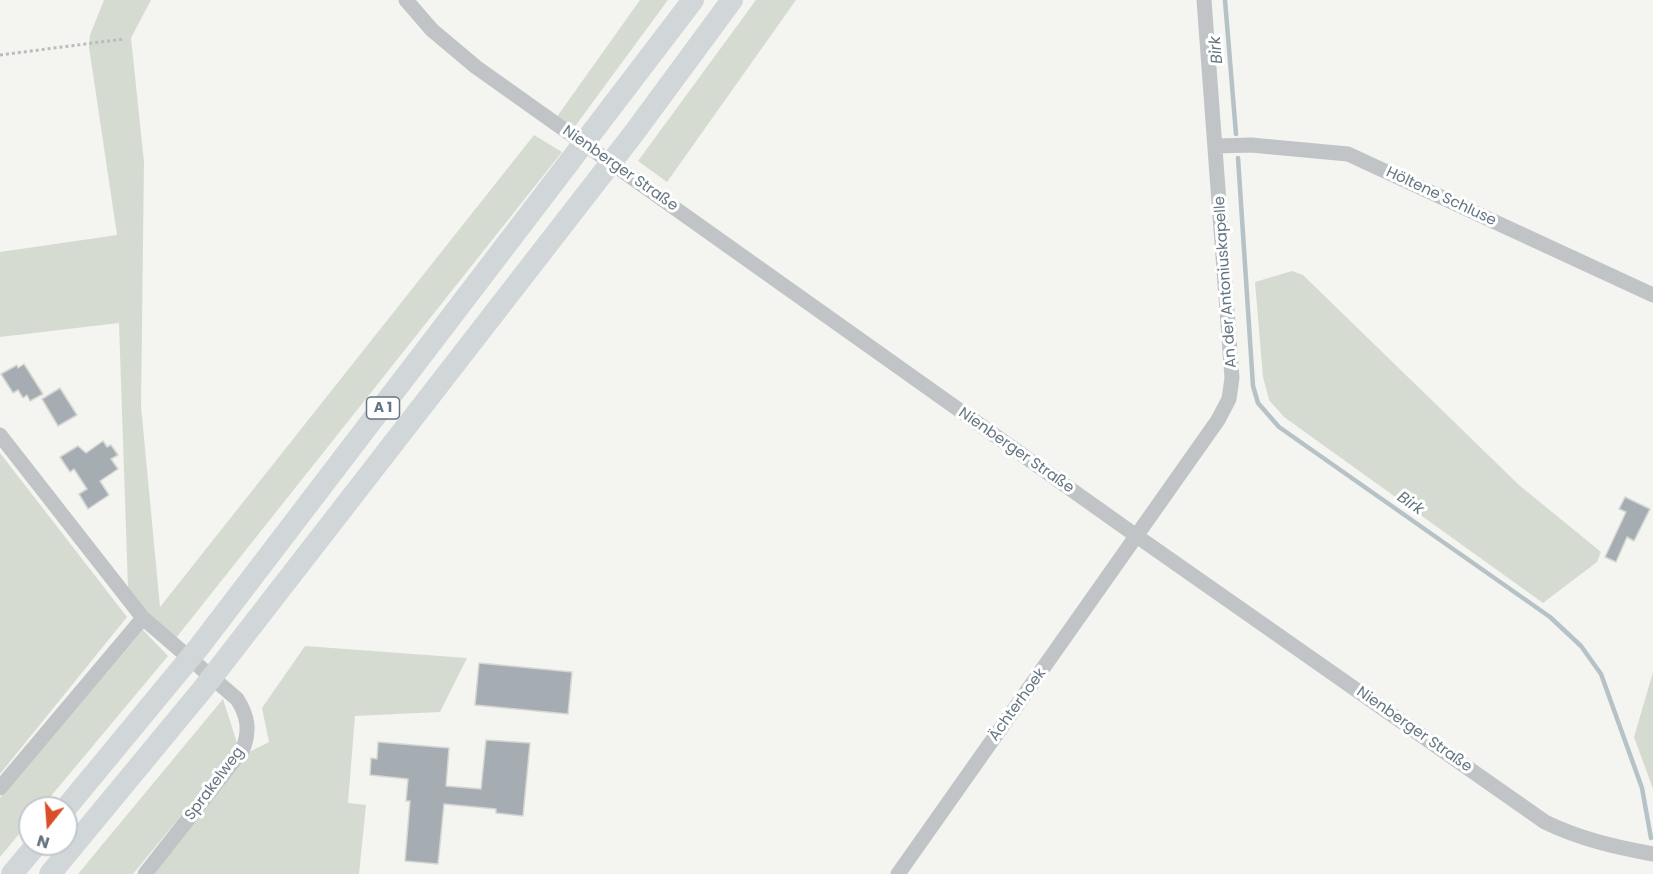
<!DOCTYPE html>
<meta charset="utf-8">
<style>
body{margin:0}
#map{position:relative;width:1653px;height:874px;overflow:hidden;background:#f4f4f1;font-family:Poppins,sans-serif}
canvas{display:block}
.north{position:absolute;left:18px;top:796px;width:60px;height:60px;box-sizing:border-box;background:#fff;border:2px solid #c1c8cd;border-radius:50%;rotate:197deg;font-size:16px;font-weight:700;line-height:24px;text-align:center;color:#657581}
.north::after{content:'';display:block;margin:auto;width:21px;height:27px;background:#db4e2a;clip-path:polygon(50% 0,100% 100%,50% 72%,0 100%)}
</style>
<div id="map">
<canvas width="1653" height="874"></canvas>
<div class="north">N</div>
</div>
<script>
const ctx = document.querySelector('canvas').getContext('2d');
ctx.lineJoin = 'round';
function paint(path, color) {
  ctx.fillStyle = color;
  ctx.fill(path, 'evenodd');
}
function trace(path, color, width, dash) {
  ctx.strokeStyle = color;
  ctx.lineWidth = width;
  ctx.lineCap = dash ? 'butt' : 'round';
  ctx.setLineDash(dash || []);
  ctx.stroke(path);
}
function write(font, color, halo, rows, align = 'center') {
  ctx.font = font + ' Poppins,sans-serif';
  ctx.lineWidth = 6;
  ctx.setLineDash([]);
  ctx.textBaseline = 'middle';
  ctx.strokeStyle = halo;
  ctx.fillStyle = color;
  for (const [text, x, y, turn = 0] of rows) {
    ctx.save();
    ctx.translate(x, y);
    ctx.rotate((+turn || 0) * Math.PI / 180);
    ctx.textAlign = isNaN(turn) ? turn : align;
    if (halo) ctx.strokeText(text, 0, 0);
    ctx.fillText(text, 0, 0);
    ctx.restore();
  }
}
const green = new Path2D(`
 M104,0H151L131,38L144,162L141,406L160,607L534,135L562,152L176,638L146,611L128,588L119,323L0,337V252L117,235L89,47L90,35Z
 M640,0H668L573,129L556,118Z
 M756,0H796L667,182L638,161Z
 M1292,271L1303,275L1519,485L1601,552L1597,562L1543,603L1284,417L1269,400L1263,377L1255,282Z
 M0,453L127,617L0,774Z
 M143,630L168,656L41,808H30V821L0,857V798Z
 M305,646L467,658L440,712L355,716L348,803L366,805L359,874H152L249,752L269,742L262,708Z
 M1653,672V789L1634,737Z
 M223,699L238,746L133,874H78Z`);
const stream = new Path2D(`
 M1225,0L1236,134
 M1238,158L1253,386L1258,403L1279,427L1550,617L1581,646L1601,674L1642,788L1651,838`);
const building = new Path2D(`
 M24,364L43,394L30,401L27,395L23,398L18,390L13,393L1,374L17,365L18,368Z
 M60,388L77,415L58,426L42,399Z
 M103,441L107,447L111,445L118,455L111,459L118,469L100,481L109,495L88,509L79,494L87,489L74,469L70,472L60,457L78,446L86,453Z
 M1625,497L1650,509L1634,541L1627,537L1616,562L1605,557L1626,512L1619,509Z
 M479,663L572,672L568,714L475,705Z
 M486,740L530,743L523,816L496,813V809L444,804L438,864L405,861L410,801H406L408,779L370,775L371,758L377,759L378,742L449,748L446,786L481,789Z`);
const path = new Path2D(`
 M0,55L124,39`);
const minor = new Path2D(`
 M406,0L432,30L476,67L1138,537L1545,822C1580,839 1615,847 1653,854
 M1216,146L1251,145L1348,154L1653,295
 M0,435L143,618L237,699C248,716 250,730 243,749L145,874
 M0,788L143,618
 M898,874L1218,420L1229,399L1232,378L1204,0`);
const highway = new Path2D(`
 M66,808L199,647L693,0
 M12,874L37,844
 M50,874L202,690L634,133L732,0`);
const shields = [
 [383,408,33]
];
const shieldNames = [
 ["A 1",383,408]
];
const streetNames = [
 ["Nienberger Straße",620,169,35],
 ["Höltene Schluse",1441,197,25],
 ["An der Antoniuskapelle",1226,282,-94],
 ["Nienberger Straße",1016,451,35],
 ["Ächterhoek",1018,705,-54],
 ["Nienberger Straße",1414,730,35],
 ["Sprakelweg",215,784,-53]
];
const waterNames = [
 ["Birk",1217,50,-95],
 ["Birk",1410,504,35]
];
paint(green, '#d6dbd2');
trace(stream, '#b6c2c6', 4.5);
paint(building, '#a5adb2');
trace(building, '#d6d6d3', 1.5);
trace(path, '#babcbe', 3, [3, 3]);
trace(minor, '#c0c4c7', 15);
trace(highway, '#d1d6d9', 22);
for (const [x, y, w] of shields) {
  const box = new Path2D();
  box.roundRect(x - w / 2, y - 11, w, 22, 4.5);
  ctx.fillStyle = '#fff';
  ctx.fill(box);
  trace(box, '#657581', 1.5);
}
write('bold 14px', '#657581', null, shieldNames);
write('15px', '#657581', '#fff', streetNames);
write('italic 16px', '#60777e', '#fff', waterNames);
</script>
